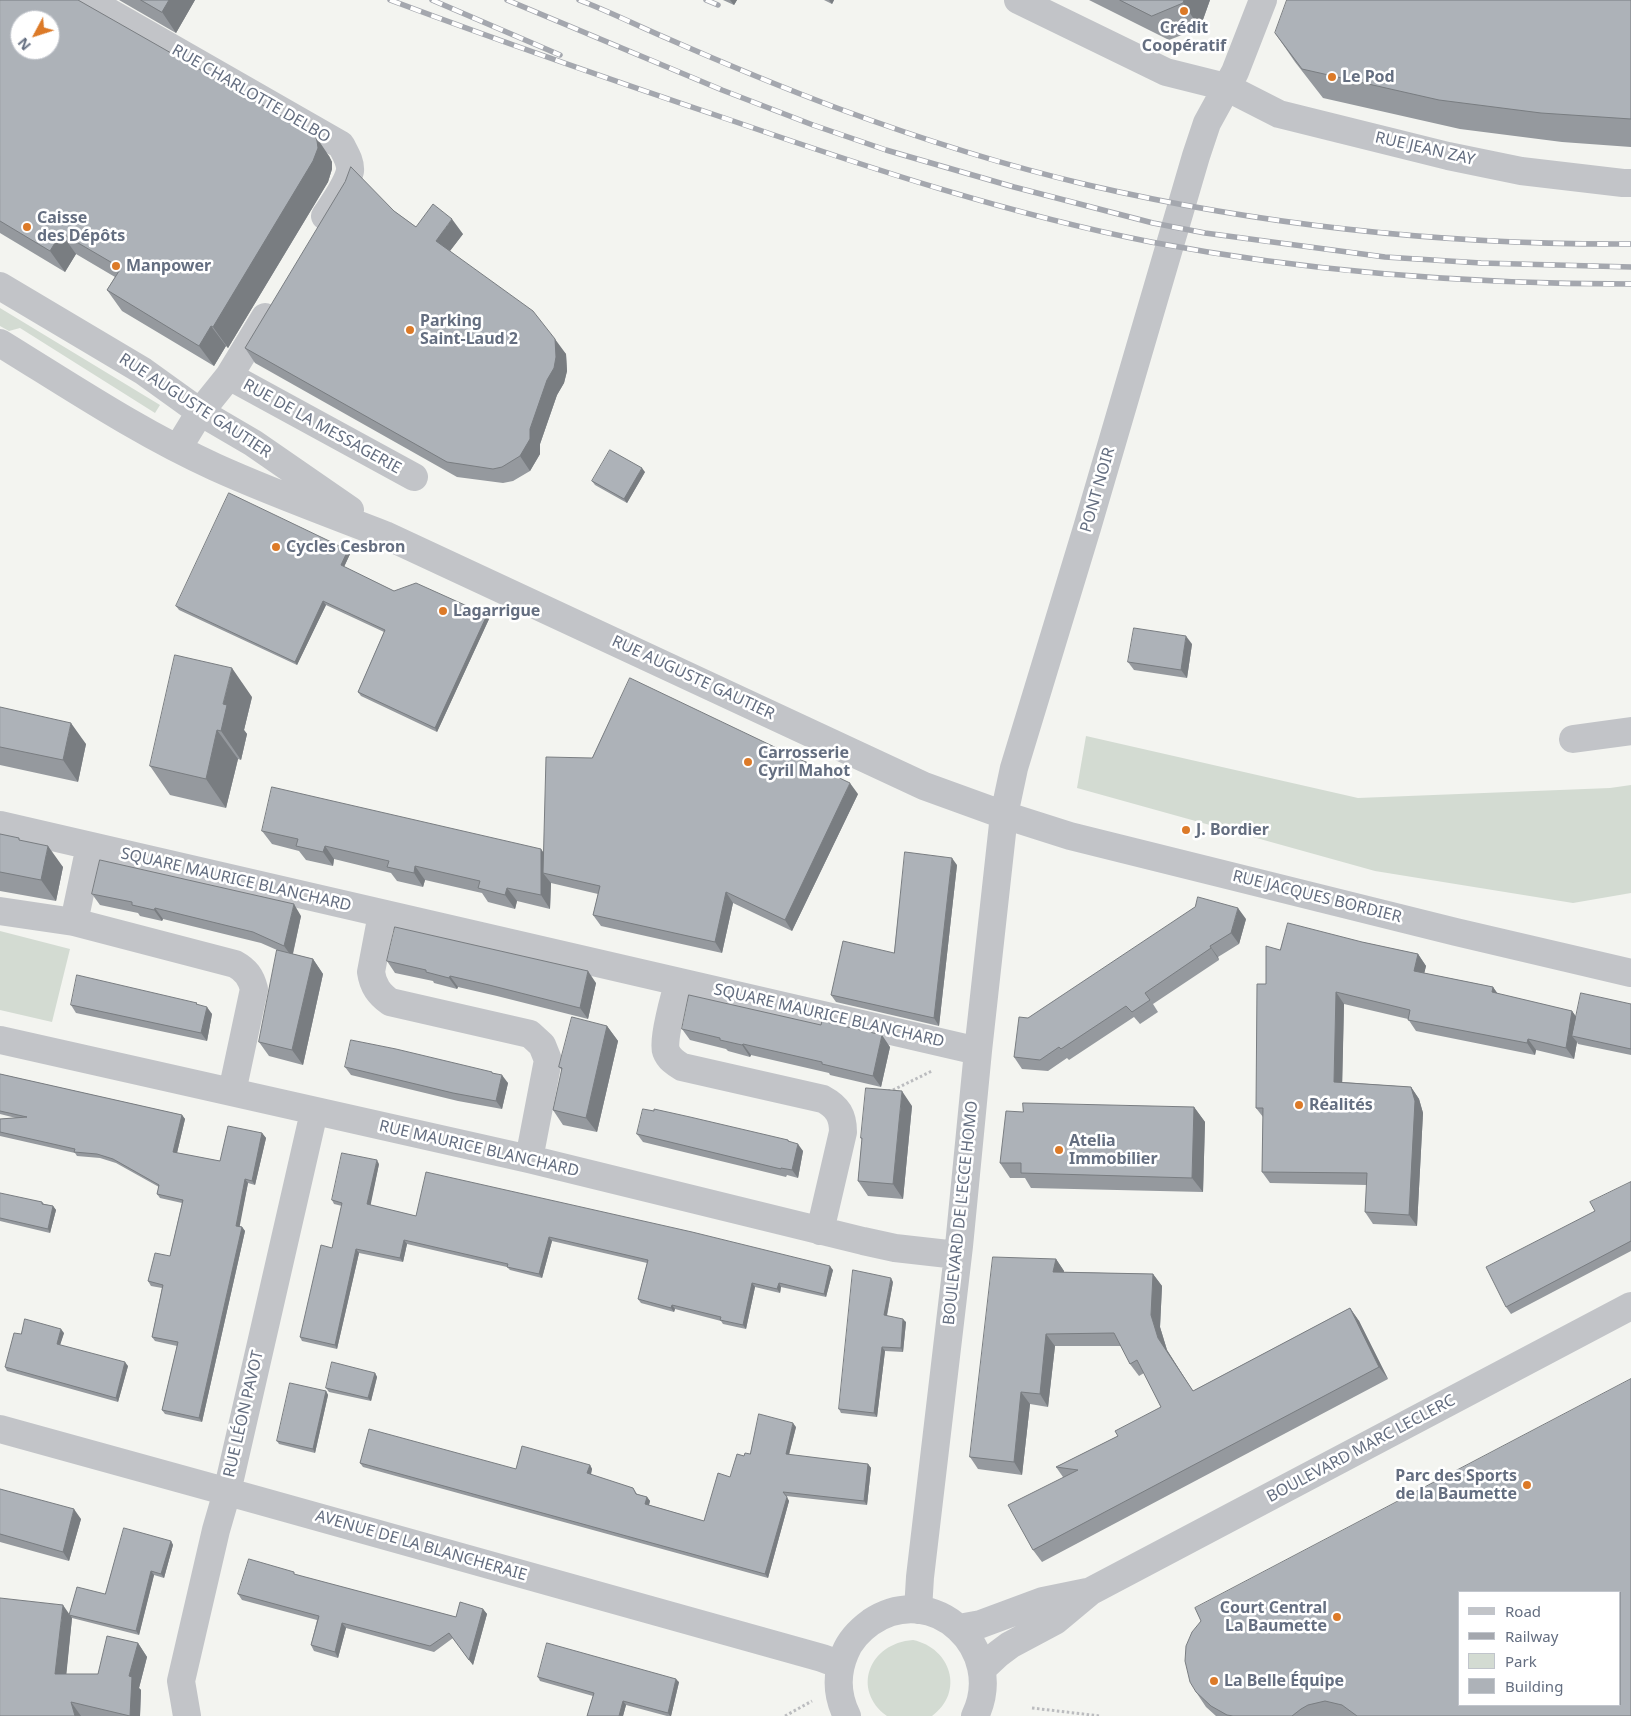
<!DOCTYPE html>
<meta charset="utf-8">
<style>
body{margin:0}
#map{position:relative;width:1631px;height:1716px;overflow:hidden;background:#f3f4f0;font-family:"Noto Sans",sans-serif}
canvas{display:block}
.legend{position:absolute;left:1458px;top:1591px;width:162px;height:115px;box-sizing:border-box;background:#fff;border:1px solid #c1c5cc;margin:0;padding:6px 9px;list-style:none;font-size:15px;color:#646e80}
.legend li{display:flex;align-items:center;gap:10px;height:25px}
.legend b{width:25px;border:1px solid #c1c5cc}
.north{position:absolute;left:10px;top:10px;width:50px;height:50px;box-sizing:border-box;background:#fff;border:1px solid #c1c5cc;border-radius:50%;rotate:230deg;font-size:14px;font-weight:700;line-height:20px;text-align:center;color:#646e80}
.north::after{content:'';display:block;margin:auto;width:18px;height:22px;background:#dc7a28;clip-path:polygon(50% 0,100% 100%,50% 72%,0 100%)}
</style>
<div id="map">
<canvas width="1631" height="1716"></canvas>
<ul class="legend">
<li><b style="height:6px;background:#c2c4c8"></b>Road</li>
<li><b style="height:6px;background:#a4a7ae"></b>Railway</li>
<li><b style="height:14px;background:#d3dbd2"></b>Park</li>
<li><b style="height:14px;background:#adb2b8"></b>Building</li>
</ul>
<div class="north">N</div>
</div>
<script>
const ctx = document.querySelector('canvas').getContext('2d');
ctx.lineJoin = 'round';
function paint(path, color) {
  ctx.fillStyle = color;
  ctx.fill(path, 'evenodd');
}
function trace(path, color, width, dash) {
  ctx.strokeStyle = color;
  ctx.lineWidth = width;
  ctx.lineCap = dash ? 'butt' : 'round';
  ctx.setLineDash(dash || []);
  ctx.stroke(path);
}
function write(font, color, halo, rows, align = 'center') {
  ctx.font = font + ' "Noto Sans",sans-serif';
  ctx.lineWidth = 5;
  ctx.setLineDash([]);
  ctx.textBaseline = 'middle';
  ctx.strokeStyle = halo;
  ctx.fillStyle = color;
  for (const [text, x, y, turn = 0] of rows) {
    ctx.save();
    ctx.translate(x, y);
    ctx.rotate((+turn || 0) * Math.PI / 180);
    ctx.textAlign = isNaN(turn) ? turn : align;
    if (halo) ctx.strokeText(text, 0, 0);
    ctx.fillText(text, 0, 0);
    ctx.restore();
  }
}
const green = new Path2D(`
 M0,308L160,405L155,413L20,328L9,331L0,326Z
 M1086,736L1358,798L1610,788L1631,785V893L1573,903L1375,871L1077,788Z
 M0,931L70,949L52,1022L0,1010Z
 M913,1640C951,1648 965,1692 932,1716H887C851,1690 869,1643 913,1640Z`);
const path = new Path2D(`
 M888,1091L893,1090L932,1071
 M1032,1708L1100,1716
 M785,1716L812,1701`);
const minor = new Path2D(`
 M88,0L341,145C345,153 351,162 350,171C347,185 333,204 325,216
 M1018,0L1166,72L1226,87L1279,114L1448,156L1521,171L1623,183H1631
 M0,286L143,371L200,412L253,443L350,510
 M0,343C70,386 140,433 215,467C270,492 328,513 385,535L924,786L1004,815L1070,836L1456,932L1631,973
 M229,376L414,477
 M178,448L200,412L229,376L265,317
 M1573,739L1631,731
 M0,825L978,1051
 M0,911L74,922L235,964C246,970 251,977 254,989L232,1092
 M382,914L371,972C373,986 379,994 390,1002L530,1034L542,1045L548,1060L529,1159
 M74,922L90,846
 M679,982C675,994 662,1041 666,1051C669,1059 675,1063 682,1067L823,1099C838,1107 843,1116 843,1132L820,1231
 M0,1040L529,1159L863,1241L895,1248L957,1255
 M0,1429L257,1500L822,1658L841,1665
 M918,1610L920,1577L959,1246L978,1051L1004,815L1014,768L1087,528L1196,156L1207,123L1235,72L1263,0
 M959,1628L981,1624L1043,1601L1087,1592
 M982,1669L998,1654L1010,1645L1055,1621L1091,1591L1631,1306
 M187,1716L181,1681L216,1530L227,1492L314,1112
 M847,1716C837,1696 836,1674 845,1653C850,1640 860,1630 871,1622C934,1580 1007,1650 975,1716`);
const rail = new Path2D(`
 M390,0C505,43 620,83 736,122C872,169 1009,214 1151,242C1309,272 1470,284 1631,284
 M432,0L560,55
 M507,0L722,90L813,125L886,150L1014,187L1153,223L1205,233L1385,257L1481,263L1631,267
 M579,0C608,11 636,25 664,37C721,62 778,86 837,108C918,138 1003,165 1088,185C1265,226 1449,245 1631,244
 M706,0L718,5`);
const wall = new Path2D(`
 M0,0L329,156L332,162V169L328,182L228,348L226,346L214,366L122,311L107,290L115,277L76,254L65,272L0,233Z
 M119,0H195L176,33Z
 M723,0H737L734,5Z
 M824,0H834L832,4Z
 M1089,0H1210L1200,28L1169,40Z
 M1631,0V147L1562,142L1460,129L1323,98L1295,62L1275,33Z
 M394,211L416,227L463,234L450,251L566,354L567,371L564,383L557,395L540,444V454L530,471L513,481L503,483L457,477L255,363L245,348Z
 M645,472L627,503L595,485L592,481Z
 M350,554L344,567L394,591L487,615L489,619L437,732L361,696L358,692L384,632L326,605L297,665L179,610L176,606Z
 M1192,644L1187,678L1134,670L1128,662Z
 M252,697L244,730L247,734L241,760L238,759L226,808L170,795L150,766Z
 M0,707L86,744L78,782L0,765Z
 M858,794L792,931L733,903L722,953L601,926L593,915L598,894L551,883L550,909L517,901L515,909L488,902L482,893L425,880L423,887L397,881L391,873L334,859L333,866L306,860L299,851L272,844L262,831L544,852Z
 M0,834L20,840L63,867L56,901L0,891Z
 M957,865L939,1026L836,1002L831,995L894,953Z
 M92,894L301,916L293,954L313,959L323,974L303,1065L269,1056L259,1042L277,950L261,943L163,919L162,921L140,916L138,913L100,905Z
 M1246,919L1239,944L1218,957L1219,960L1153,1004L1158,1012L1140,1024L1134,1017L1069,1060L1067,1058L1048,1071L1022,1069L1014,1057L1028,1018Z
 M1362,942L1418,954L1426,966L1424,973L1493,987L1498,994L1572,1011L1576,1017L1631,1004V1055L1578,1044L1577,1042L1574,1059L1536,1050L1535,1055L1416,1031L1408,1019L1344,1004L1342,1082L1411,1087L1419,1099L1423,1113L1417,1226L1373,1224L1365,1212L1367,1185L1270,1183L1262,1172L1263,1117L1256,1108L1266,984L1280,950Z
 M387,961L596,983L588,1019L497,996L458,987L457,989L434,983L433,981L395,973Z
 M71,1005H198L212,1014L207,1041L76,1013Z
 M607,1026L618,1041L597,1132L563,1125L553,1110L562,1070L559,1067Z
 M682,1029L890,1047L881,1087L830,1075L829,1073L751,1055L750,1057L728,1051L726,1049L690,1040Z
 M345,1067L493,1073L508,1083L502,1109L458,1101L351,1075Z
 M0,1074L182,1115L185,1119L177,1153L220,1161L262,1133L266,1138L255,1185L248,1183L239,1226L242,1227L245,1231L202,1422L165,1414L162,1410L177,1346L155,1341L152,1337L162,1288L151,1286L148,1281L170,1256L182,1203L160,1198L157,1194L159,1187L116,1163L100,1158L77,1156L75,1153L0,1136V1119L16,1118L0,1114Z
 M912,1106L903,1199L868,1196L858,1181L862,1140L861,1138Z
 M1194,1107L1205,1122L1203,1192L1031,1188L1025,1178H1010L1000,1163L1023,1112Z
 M637,1134L788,1140L789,1142L803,1151L798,1178L787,1175L786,1177L643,1142Z
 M379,1164L370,1205L416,1216L833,1270L826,1297L781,1287L780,1293L755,1287L746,1329L723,1324L721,1321L675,1309L674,1312L641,1303L638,1299L647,1263L552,1241L542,1278L510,1270L507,1267L407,1244L403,1262L359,1253L337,1349L302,1341L300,1337L332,1248L342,1206L334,1204L332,1200Z
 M1631,1182V1251L1511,1314L1506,1307L1595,1211Z
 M0,1195L42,1202L44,1204L53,1206L56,1210L50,1233L0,1221Z
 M1056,1259L1064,1271V1272L1153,1274L1162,1286L1160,1327L1167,1350L1193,1391L1350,1308L1359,1321L1388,1379L1042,1562L1033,1550L1063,1477L1056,1467L1118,1436L1161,1407L1144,1373L1139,1376L1130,1364L1121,1346H1055L1048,1407L1030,1404L1022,1475L978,1469L970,1457Z
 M893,1282L887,1316L906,1322L903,1352L885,1351L877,1417L841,1413L839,1409Z
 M64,1333L60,1345L128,1366L118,1402L7,1371L5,1367L21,1334Z
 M375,1373L377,1377L371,1401L329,1392L326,1388Z
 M326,1391L328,1395L315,1453L279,1444L277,1441Z
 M796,1427L789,1455L868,1464L871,1468L867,1505L786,1496L789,1501L768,1578L363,1467L360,1463L516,1469L590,1465L592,1469L591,1475L633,1488L637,1494L647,1497L650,1501L649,1505L704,1521L744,1456L750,1454Z
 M0,1489L81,1519L69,1561L0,1542Z
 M171,1541L173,1545L164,1578L154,1575L139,1635L72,1618L66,1674H98L138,1643L147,1657L139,1688L141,1690L140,1716H0L69,1615L105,1594Z
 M296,1575L456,1617L483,1609L487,1614L473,1665L453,1638L434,1652L346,1628L338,1658L314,1651L311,1645L317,1620L242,1600L238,1594Z
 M538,1677L679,1682L671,1716H667L626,1705L623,1716H587L593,1696L540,1681Z
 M1196,1692L1631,1716H1216L1206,1707Z`);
const shadedWall = new Path2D(`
 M169,0H195L176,33L162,12Z
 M730,0H737L734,5Z
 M829,0H834L832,4Z
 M1184,0H1210L1200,28L1183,3Z
 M315,135L329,156L332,162V169L328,182L228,348L213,327Z
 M452,219L463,234L446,256L436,241Z
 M61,233L76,254L65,272L50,251Z
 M211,326L226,346L214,366L199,346Z
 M555,339L566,354L567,371L564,383L557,395L540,444V454L530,471L520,456L530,429Z
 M642,468L645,472L627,503L624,499Z
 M348,550L350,554L343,569L341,565Z
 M323,601L326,605L297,665L295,662Z
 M487,615L489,619L437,732L435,728Z
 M1186,636L1192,644L1187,678L1181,670Z
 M232,668L252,697L244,730L247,734L241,760L221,731L223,704Z
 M71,723L86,744L78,782L63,760Z
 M217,730L238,759L226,808L206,779Z
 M850,783L858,794L792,931L785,920Z
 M48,846L63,867L56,901L41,880Z
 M325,846L334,859L333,866L323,852Z
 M541,849L551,863L543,873L551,883L550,909L541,895Z
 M952,858L957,865L939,1026L934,1018Z
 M415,866L425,880L423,887L414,873Z
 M507,888L517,901L515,909L505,895Z
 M726,892L733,903L722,953L715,942Z
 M294,904L301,916L292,957L284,946Z
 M155,908L163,919L162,921L154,910Z
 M1238,908L1246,919L1239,944L1231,933Z
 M1210,946L1218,957L1219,960L1211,948Z
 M1418,954L1426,966L1422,983L1414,971Z
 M313,959L323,974L303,1065L292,1050Z
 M588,971L596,983L588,1019L580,1008Z
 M450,976L458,987L457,989L449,978Z
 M1493,987L1501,999L1492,992Z
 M1336,992L1344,1004L1342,1093L1334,1082Z
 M207,1007L212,1014L207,1041L201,1033Z
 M1572,1011L1580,1022L1572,1036L1577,1042L1574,1059L1566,1048Z
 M607,1026L618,1041L597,1132L586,1118Z
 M882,1035L890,1047L881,1087L873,1076Z
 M1528,1039L1536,1050L1535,1055L1527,1043Z
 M743,1044L751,1055L750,1057L742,1045Z
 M502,1075L508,1083L502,1109L496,1101Z
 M1411,1087L1419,1099L1423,1113L1417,1226L1409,1215Z
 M902,1091L912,1106L903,1199L893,1184Z
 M1194,1107L1205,1122L1203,1192L1192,1178Z
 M182,1115L185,1119L176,1157L173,1152Z
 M262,1133L266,1138L255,1185L252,1181Z
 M798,1144L803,1151L798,1178L792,1170Z
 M377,1160L379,1164L370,1208L367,1204Z
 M245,1179L248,1183L239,1230L236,1226Z
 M53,1206L56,1210L50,1233L48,1229Z
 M242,1227L245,1231L202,1422L199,1418Z
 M549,1237L552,1241L542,1278L539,1274Z
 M404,1240L407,1244L403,1262L400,1258Z
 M356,1249L359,1253L337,1349L335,1345Z
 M1056,1259L1064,1271L1061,1284L1053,1272Z
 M830,1266L833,1270L826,1297L824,1294Z
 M1153,1274L1162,1286L1160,1327L1167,1350L1201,1404L1158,1338L1151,1315Z
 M891,1278L893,1282L886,1319L884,1315Z
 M752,1283L755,1287L746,1329L743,1325Z
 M779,1283L781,1287L780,1293L777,1289Z
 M672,1305L675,1309L674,1312L671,1308Z
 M1350,1308L1359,1321L1388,1379L1379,1367Z
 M903,1319L906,1322L903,1352L901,1348Z
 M61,1329L64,1333L59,1348L57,1344Z
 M1046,1334L1055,1346L1048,1407L1040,1394Z
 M882,1347L885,1351L877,1417L874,1413Z
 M125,1362L128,1366L118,1402L116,1398Z
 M375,1373L377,1377L371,1401L368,1398Z
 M326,1391L328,1395L315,1453L313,1449Z
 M1021,1392L1030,1404L1022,1475L1014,1462Z
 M793,1423L796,1427L788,1458L786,1454Z
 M868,1464L871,1468L867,1505L864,1501Z
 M590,1465L592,1469L590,1477L587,1473Z
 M647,1497L650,1501L648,1508L645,1504Z
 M787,1497L789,1501L768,1578L765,1574Z
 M74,1509L81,1519L69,1561L63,1552Z
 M171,1541L173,1545L164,1578L161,1574Z
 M151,1571L154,1575L139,1635L136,1631Z
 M63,1605L72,1618L65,1688L55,1674Z
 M483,1609L487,1614L473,1665L469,1660Z
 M342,1623L346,1628L338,1658L335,1652Z
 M138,1643L147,1657L139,1688L141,1690L140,1716H130L129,1676Z
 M676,1679L679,1682L671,1716H670L668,1713Z
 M623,1701L626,1705L623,1716H619Z
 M71,1702L81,1716H75Z`);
const building = new Path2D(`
 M0,0H78L315,135L317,141L318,148L313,161L213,327L211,326L199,346L107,290L121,268L61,233L50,251L0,221ZM20,20H50V50H20Z
 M141,0H169L162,12Z
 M1120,0H1184L1183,3L1152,16Z
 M1287,0H1631V119L1541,113L1439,100L1302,69L1275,33Z
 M351,167L394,211L416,227L433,204L452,219L436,241L533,311L555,339L556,357L554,368L547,380L530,429V439L520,456L502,467L493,469L447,462L245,348L345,182Z
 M610,450L642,468L624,499L592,481Z
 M229,493L348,550L341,565L394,591L416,583L487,615L435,728L358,692L385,630L323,601L295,662L176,606Z
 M1134,628L1186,636L1181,670L1128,662Z
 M175,655L232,668L223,704L227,705L221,731L217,730L206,779L150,766Z
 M630,678L850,783L785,920L726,892L715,942L593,915L600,886L543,873L546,757L592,758Z
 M0,707L71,723L63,760L0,747Z
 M272,787L541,849V895L507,888L505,895L478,888L480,881L415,866L414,873L387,867L389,861L325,846L323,852L296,846L298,839L262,831Z
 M0,834L19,838V840L48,846L41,880L0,872Z
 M905,852L952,858L934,1018L831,995L843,941L894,953Z
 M100,860L294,904L284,946L253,932L155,908L154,910L132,905V902L92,894Z
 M1198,897L1238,908L1231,933L1210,946L1211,948L1145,993L1150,1000L1132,1012L1126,1006L1061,1049L1059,1047L1040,1060L1014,1057L1019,1017L1028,1018L1195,907Z
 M1288,923L1362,942L1418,954L1414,971L1493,987L1492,992L1572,1011L1566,1048L1528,1039L1527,1043L1408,1020L1410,1010L1336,992L1334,1082L1411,1087L1415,1101L1409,1215L1365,1212L1367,1173L1262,1172L1263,1108H1256L1257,984H1266V946L1280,950Z
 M395,927L588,971L580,1008L489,985L450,976L449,978L426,972V970L387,961Z
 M277,950L313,959L292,1050L259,1042Z
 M77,975L197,1003L196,1004L207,1007L201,1033L71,1005Z
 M1581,993L1631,1004V1049L1572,1036Z
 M689,995L821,1025L822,1021L882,1035L873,1076L822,1064V1062L743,1044L742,1045L720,1040V1038L682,1029Z
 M572,1017L607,1026L586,1118L553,1110L562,1068L559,1067Z
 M351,1040L396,1049L492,1072V1073L502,1075L496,1101L453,1093L345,1067Z
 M0,1074L182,1115L173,1152L220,1161L228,1126L262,1133L252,1181L245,1179L236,1226L242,1227L199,1418L162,1410L178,1342L152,1337L163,1285L148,1281L155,1253L170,1256L183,1200L157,1194L159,1185L113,1159L97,1154L74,1152L75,1149L0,1132V1119L27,1117L0,1111Z
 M866,1088L902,1091L893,1184L858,1181L862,1138H861Z
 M1023,1103L1194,1107L1192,1178L1021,1173V1163H1000L1006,1111L1023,1112Z
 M643,1109L654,1111V1109L690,1117L788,1140V1141L798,1144L792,1170L781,1168V1169L637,1134Z
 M342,1153L377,1160L367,1204L416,1216L426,1172L692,1232L830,1266L824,1294L779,1283L777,1289L752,1283L743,1325L720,1320L721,1317L672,1305L671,1308L638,1299L648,1260L549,1237L539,1274L507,1267L508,1264L404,1240L400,1258L356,1249L335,1345L300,1337L321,1245L332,1248L342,1203L332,1200Z
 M1631,1182V1241L1506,1307L1486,1267L1595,1211L1590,1202Z
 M0,1193L42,1202V1204L53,1206L48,1229L0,1218Z
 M993,1257L1056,1259L1053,1272L1153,1274L1151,1315L1158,1338L1193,1391L1350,1308L1379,1367L1033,1550L1008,1505L1078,1470L1056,1467L1118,1436L1115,1431L1161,1407L1137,1360L1130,1364L1114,1333L1046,1334L1040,1394L1021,1392L1014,1462L970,1457Z
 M853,1270L891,1278L884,1315L903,1319L901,1348L882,1347L874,1413L839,1409Z
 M25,1319L61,1329L57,1344L125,1362L116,1398L5,1367L14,1333L21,1334Z
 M332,1362L375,1373L368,1398L326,1388Z
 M1631,1379V1716H1357L1342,1705L1325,1701L1308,1705L1301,1709L1292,1716H1233L1227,1715L1211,1706L1196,1692L1190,1682L1185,1661L1186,1646L1192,1632L1201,1621L1195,1608ZM1460,1592H1620V1705H1460Z
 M290,1383L326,1391L313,1449L277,1441Z
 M759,1414L793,1423L786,1454L868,1464L864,1501L783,1492L787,1497L765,1574L360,1463L369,1429L516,1469L522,1446L590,1465L587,1473L633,1488L636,1494L647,1497L645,1504L704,1521L718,1473L730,1477L737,1454L744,1456L745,1453L750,1454Z
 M0,1489L74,1509L63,1552L0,1534Z
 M124,1528L171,1541L161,1574L151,1571L136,1631L69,1615L77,1587L105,1594Z
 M249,1559L294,1572V1574L456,1617L460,1602L483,1609L469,1660L449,1633L430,1646L342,1623L335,1652L311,1645L319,1616L238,1594Z
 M0,1598L63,1605L55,1674H98L107,1636L138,1643L129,1676L132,1677L130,1716L71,1702L75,1716H0Z
 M547,1643L676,1679L668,1713L623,1701L619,1716H587L594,1693L538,1677Z`);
const markers = [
 [1184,11,5,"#dc7a28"],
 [1332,77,5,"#dc7a28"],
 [27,227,5,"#dc7a28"],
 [116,266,5,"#dc7a28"],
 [410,330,5,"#dc7a28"],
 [276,547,5,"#dc7a28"],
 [443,611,5,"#dc7a28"],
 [748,762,5,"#dc7a28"],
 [1186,830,5,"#dc7a28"],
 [1299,1105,5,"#dc7a28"],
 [1059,1150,5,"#dc7a28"],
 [1527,1485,5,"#dc7a28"],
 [1337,1617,5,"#dc7a28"],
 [1214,1681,5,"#dc7a28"]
];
const poiNames = [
 ["Crédit",1184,28,"center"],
 ["Coopératif",1184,46,"center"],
 ["Le Pod",1342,77],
 ["Caisse",37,218],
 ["des Dépôts",37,236],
 ["Manpower",126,266],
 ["Parking",420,321],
 ["Saint-Laud 2",420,339],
 ["Cycles Cesbron",286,547],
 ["Lagarrigue",453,611],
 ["Carrosserie",758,753],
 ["Cyril Mahot",758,771],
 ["J. Bordier",1196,830],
 ["Réalités",1309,1105],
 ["Atelia",1069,1141],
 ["Immobilier",1069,1159],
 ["Parc des Sports",1517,1476,"right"],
 ["de la Baumette",1517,1494,"right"],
 ["Court Central",1327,1608,"right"],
 ["La Baumette",1327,1626,"right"],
 ["La Belle Équipe",1224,1681]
];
const streetNames = [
 ["RUE CHARLOTTE DELBO",251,94,30],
 ["RUE JEAN ZAY",1425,149,13],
 ["RUE AUGUSTE GAUTIER",195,406,33],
 ["RUE DE LA MESSAGERIE",322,427,29],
 ["PONT NOIR",1098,490,-74],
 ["RUE AUGUSTE GAUTIER",693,678,25],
 ["SQUARE MAURICE BLANCHARD",236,880,13],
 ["RUE JACQUES BORDIER",1317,897,14],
 ["SQUARE MAURICE BLANCHARD",829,1016,13],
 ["RUE MAURICE BLANCHARD",479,1149,13],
 ["BOULEVARD DE L'ECCE HOMO",961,1213,-84],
 ["RUE LÉON PAVOT",244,1414,-77],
 ["BOULEVARD MARC LECLERC",1361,1449,-28],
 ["AVENUE DE LA BLANCHERAIE",421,1546,16]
];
paint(green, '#d3dbd2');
trace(path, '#bbbcbf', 3, [2.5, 2.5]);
trace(minor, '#c2c4c8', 28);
trace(rail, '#a4a7ae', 5.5);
trace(rail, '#fff', 4, [11]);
paint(wall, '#95999e');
paint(shadedWall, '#797d81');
paint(building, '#adb2b8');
trace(building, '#797d81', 1);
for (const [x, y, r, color] of markers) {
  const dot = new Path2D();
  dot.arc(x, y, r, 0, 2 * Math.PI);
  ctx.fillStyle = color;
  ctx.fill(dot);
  trace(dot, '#fff', 2);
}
write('bold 16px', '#646e80', '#fff', poiNames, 'left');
write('16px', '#646e80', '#fff', streetNames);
</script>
